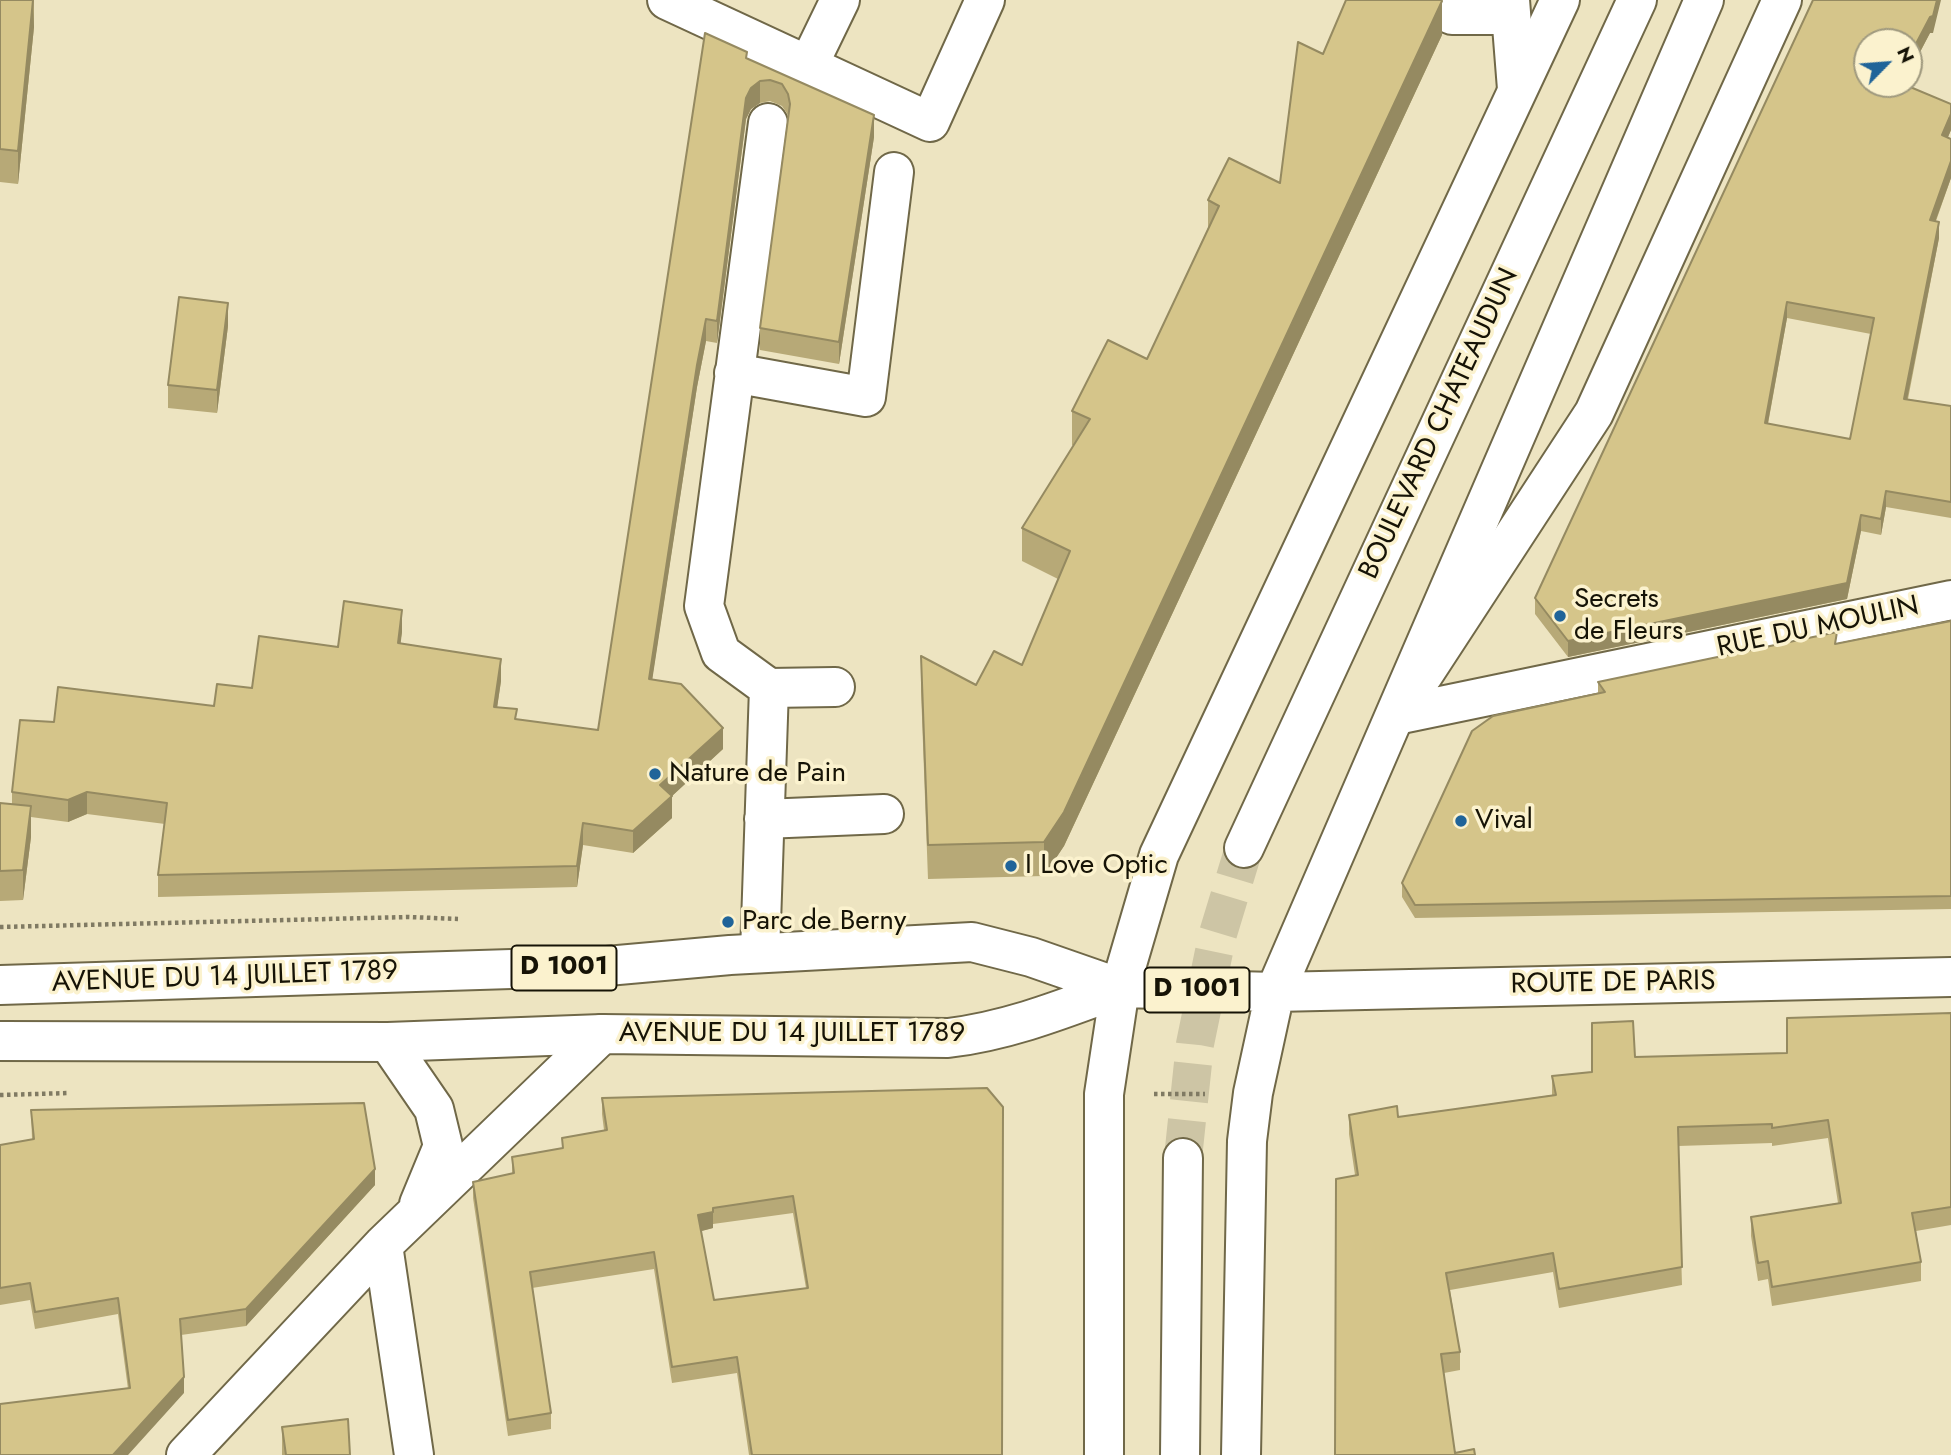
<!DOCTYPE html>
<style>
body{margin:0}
#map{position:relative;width:1951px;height:1455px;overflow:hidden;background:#ede4c1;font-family:Jost,sans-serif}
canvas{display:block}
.north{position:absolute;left:1853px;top:28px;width:70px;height:70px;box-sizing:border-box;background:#fbf2ce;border:2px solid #9f997e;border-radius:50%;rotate:65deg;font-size:19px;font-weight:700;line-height:28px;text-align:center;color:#161306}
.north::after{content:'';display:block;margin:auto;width:24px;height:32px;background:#206499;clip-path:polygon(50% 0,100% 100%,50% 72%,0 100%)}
</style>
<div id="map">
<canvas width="1951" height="1455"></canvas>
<div class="north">N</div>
</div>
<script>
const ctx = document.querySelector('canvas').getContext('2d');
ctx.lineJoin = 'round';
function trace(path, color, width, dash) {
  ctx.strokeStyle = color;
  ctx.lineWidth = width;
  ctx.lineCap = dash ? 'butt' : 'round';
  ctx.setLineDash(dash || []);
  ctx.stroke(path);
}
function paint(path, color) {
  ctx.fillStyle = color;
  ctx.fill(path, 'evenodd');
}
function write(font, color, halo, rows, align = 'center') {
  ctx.font = font + ' Jost,sans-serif';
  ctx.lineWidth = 7;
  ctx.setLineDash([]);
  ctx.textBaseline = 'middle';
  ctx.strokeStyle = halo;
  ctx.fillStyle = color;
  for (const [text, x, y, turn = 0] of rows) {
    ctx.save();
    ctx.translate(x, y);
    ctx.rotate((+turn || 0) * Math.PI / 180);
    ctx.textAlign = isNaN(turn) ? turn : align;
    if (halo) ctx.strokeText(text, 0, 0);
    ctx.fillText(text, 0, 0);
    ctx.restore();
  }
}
const majorTunnel = new Path2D(`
 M1183,1158L1195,1044L1217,937L1244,848`);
const path = new Path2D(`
 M0,927L409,917L458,919
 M1154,1094H1205
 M0,1095L69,1093`);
const minor = new Path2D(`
 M667,0L930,122L985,0
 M1422,0L1452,15H1511
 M1510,0L1517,89
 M808,66L840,0
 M768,123L704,606L721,653L769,688
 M734,373L866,397L894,172
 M1423,675L1594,413L1782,0
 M1397,715L1951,600
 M764,819L884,814
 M760,953L769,688L835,687
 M388,1042L434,1109L443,1146L419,1204
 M383,1245L414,1455
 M186,1455L383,1245L602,1034`);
const major = new Path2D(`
 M1244,848L1637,0
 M0,985L607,966L730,955L972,942L1031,957L1120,988L1275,992L1951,977
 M0,1041L388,1042L602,1034L948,1038C1008,1031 1063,1009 1120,988
 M1104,1455V1094L1120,988L1159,855L1560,0
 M1180,1455L1183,1158
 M1241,1455L1247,1141L1253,1093L1275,992L1704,0`);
const wall = new Path2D(`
 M0,0H34V27L18,184L0,182Z
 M1813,0L1933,33H1930L1909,73V42L1867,84L1951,104V130L1948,137L1951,139V178L1936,221L1939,238L1908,399L1951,406V518L1886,507L1881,535L1861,531L1847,599L1568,657L1535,614V598ZM1787,318L1871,334L1850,439L1768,424Z
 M1442,35L1064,846L1044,876L928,879L921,690V656L976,685L1022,665L1058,579L1022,561V528L1074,446L1072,445V411L1147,359L1208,228V200L1280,183L1323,54Z
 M747,59L874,137L839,364L760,350V328L788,115L782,106L770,101L760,103L751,109L746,119L717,343L706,341L697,387L652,679L723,749L672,796V818L633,853L583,845L577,887L158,897V875L165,824L87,814L68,822L31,817V837L23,900L0,901V803L12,804V792L54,722L214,706L338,647L402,632L400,643L501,681L497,707L517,719L598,730Z
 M228,326L217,413L168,408V385Z
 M1951,621V909L1415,918L1402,897V883L1598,693V682L1837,644Z
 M1951,1013V1225L1916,1231L1921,1262V1281L1772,1306L1768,1279L1758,1281L1751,1236V1217L1838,1203L1828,1138L1772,1146V1143L1678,1146L1682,1285L1559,1308L1553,1272L1450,1290L1460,1352V1370L1444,1373L1455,1453L1475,1455H1335L1355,1175L1349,1134V1115L1398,1117L1552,1095V1076L1592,1072L1635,1057L1787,1053Z
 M987,1088L1002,1455H749L737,1373L672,1383L654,1269L532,1288L551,1413V1429L508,1436L473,1198V1182L512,1173V1157L562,1148L604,1130L602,1114V1098ZM793,1213L806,1288L714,1300L701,1231L713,1228V1224Z
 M31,1110L375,1185L246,1326L181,1335L184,1393L128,1389L118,1314L35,1329L30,1300L0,1305V1145L32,1139Z
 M282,1427L350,1455H282Z`);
const shadedWall = new Path2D(`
 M33,0L34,27L18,184V151Z
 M1937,0H1941L1933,33H1930L1909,73V57Z
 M1442,1V35L1064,846L1044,876V842Z
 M760,81V103L751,109L746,119L717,343V321L746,98L751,88Z
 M1951,114V130L1942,151V135Z
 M874,115V137L839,364V342Z
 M1951,161V178L1930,236V220Z
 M1939,222V238L1904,415V399Z
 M1787,302V318L1765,439V423Z
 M228,303V326L217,413V390Z
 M706,319V341L697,387L649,701V679L697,365Z
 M1886,491V507L1881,535V519Z
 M1861,515V531L1847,599L1568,657V641Z
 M402,610V632L398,665V643Z
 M501,659V681L494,729V707Z
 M723,728V749L672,796V818L633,853V831L660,785Z
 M87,792V814L68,822V800Z
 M31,806V837L23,900V870Z
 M583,823V845L577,887V866Z
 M375,1169V1185L246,1326V1309Z
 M713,1212V1228L698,1232V1215Z
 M184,1377V1393L128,1455H113Z`);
const building = new Path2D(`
 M0,0H33L18,151L0,149Z
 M1346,0H1441L1442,1L1064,812L1044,842L928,845L921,656L976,685L994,651L1022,665L1070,551L1022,528L1090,419L1072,411L1108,340L1147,359L1219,206L1208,200L1229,158L1280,183L1298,42L1323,54Z
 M1813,0H1937L1933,16L1930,17L1909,57V42H1867V84H1903L1951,104V114L1942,135L1951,139V161L1930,220L1939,222L1904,399L1951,406V502L1886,491L1881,519L1861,515L1847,583L1568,641L1535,598ZM1787,302L1874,318L1850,439L1765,423Z
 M705,33L747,52L746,58L874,115L839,342L760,328L790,104L788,94L782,84L770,80L760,81L751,88L746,98L717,321L706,319L697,365L649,679L681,684L723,728L660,785L672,796L633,831L583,823L577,866L158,875L167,803L87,792L68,800L12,792L20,720L54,722L58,687L214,706L217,684L252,688L259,636L338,647L344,601L402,610L398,643L501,659L494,707L517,709L515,719L598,730Z
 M179,297L228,303L217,390L168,385Z
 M1951,621V896L1415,905L1402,883L1472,731L1493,716L1605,692L1598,682L1837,632L1835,644Z
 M0,803L31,806L23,870L0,871Z
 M1951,1013V1207L1912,1213L1921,1262L1772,1287L1768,1261L1758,1263L1751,1217L1841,1203L1828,1120L1772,1128V1124L1678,1127L1682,1267L1559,1289L1553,1253L1446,1273L1460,1352L1441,1354L1455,1453L1474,1449L1475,1455H1335L1336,1179L1358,1175L1349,1115L1397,1106L1398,1117L1556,1095L1552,1076L1592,1072V1023L1633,1021L1635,1057L1787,1053V1018Z
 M987,1088L1003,1107L1002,1455H752L737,1357L672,1367L654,1252L530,1272L551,1413L508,1420L473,1182L514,1173L512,1157L563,1148L562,1138L607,1130L602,1098ZM793,1196L808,1288L714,1300L698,1215L713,1212V1208Z
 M364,1103L375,1169L246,1309L180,1319L184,1377L113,1455H0V1404L130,1388L118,1298L35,1312L30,1283L0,1288V1145L34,1139L31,1110Z
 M348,1419L350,1455H286L282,1427Z`);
const markers = [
 [1560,616,7,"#206499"],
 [655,774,7,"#206499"],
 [1461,821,7,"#206499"],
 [1011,866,7,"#206499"],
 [728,922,7,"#206499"]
];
const shields = [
 [564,968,105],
 [1197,990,105]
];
const shieldNames = [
 ["D 1001",564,968],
 ["D 1001",1197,990]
];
const streetNames = [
 ["BOULEVARD CHATEAUDUN",1440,424,-65],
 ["RUE DU MOULIN",1818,628,-12],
 ["AVENUE DU 14 JUILLET 1789",225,978,-2],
 ["ROUTE DE PARIS",1613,984,-1],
 ["AVENUE DU 14 JUILLET 1789",792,1034]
];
const poiNames = [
 ["Secrets",1574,600],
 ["de Fleurs",1574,632],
 ["Nature de Pain",669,774],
 ["Vival",1475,821],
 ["I Love Optic",1025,866],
 ["Parc de Berny",742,922]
];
trace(majorTunnel, '#cdc5a5', 38, [38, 19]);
trace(minor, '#706848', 42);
trace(major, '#706848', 42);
trace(path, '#807a63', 4.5, [3.5, 3.5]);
trace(minor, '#fff', 38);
trace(major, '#fff', 38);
paint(wall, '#b7a977');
paint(shadedWall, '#958a61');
paint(building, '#d5c58a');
trace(building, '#958a61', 2);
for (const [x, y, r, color] of markers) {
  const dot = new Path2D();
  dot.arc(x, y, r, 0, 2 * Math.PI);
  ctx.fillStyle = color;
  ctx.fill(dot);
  trace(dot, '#fbf2ce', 2.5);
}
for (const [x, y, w] of shields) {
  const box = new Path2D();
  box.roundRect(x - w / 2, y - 22.5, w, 45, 5);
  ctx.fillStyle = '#fbf2ce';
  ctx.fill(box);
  trace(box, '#161306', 2);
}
write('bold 26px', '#161306', null, shieldNames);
write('28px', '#161306', '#fbf2ce', streetNames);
write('28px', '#161306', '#fbf2ce', poiNames, 'left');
</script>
